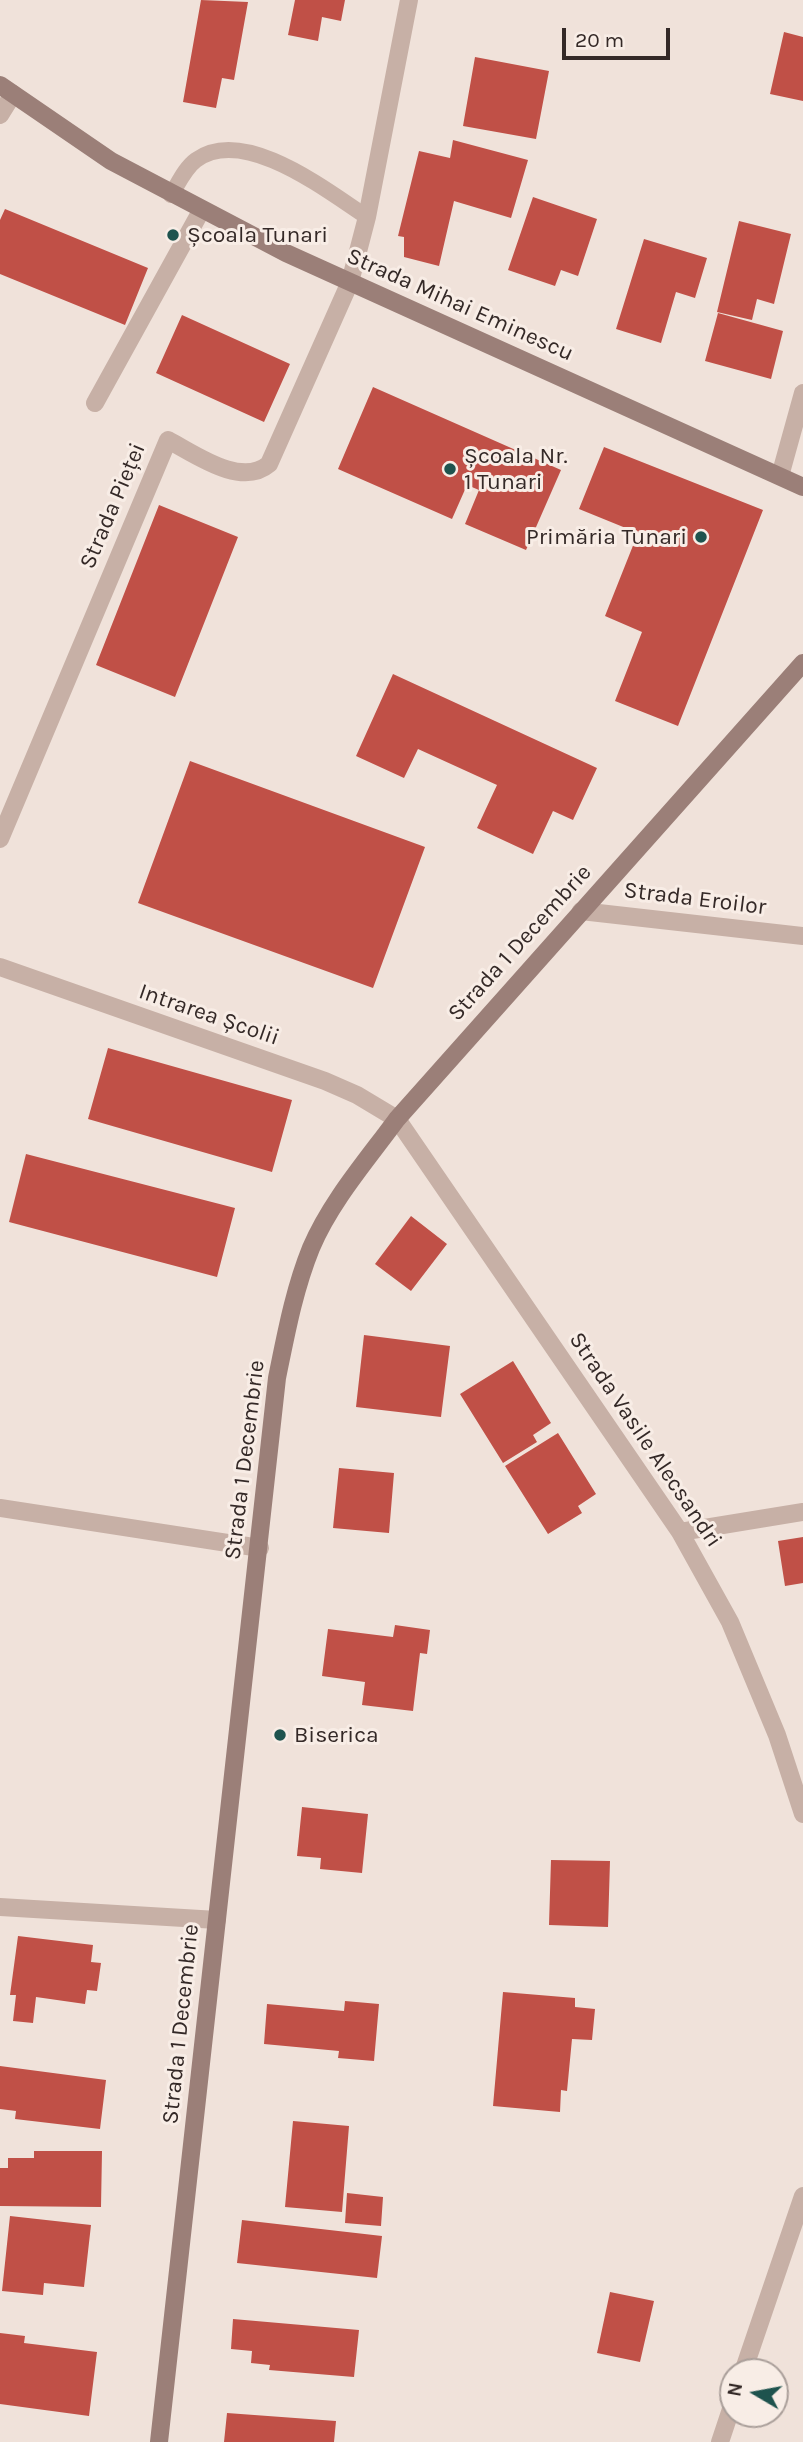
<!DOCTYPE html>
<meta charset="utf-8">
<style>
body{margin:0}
#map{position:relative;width:803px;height:2442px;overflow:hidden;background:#f0e2da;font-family:Karla,sans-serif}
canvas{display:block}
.north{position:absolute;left:719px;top:2358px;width:70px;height:70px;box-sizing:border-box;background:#f8ede6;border:2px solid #aa9f9a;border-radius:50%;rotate:280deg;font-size:19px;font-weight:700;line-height:28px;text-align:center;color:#342927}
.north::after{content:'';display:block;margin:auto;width:24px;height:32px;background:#1e534e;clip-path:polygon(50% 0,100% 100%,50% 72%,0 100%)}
.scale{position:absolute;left:562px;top:28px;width:108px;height:32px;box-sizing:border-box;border:4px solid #342927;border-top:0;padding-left:9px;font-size:21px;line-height:24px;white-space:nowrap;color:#342927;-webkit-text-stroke:5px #f8ede6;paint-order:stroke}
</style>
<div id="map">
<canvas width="803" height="2442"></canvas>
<div class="north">N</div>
<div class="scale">20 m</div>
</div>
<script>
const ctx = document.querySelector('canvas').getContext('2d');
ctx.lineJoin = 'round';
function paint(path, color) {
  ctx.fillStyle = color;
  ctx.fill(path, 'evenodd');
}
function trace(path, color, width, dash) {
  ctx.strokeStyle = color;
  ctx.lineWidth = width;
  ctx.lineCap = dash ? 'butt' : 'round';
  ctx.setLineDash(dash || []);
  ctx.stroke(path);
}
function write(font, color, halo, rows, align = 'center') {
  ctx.font = font + ' Karla,sans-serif';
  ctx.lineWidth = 6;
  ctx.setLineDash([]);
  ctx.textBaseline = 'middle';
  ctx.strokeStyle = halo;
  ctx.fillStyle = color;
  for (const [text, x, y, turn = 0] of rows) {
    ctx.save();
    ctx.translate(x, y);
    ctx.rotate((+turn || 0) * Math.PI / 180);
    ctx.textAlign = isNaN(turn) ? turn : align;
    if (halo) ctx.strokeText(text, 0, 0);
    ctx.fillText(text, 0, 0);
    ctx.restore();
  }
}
const building = new Path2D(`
 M201,0L248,2L234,80L222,78L216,108L183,102Z
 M295,0H345L341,21L322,17L318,41L288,35Z
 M784,32L803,37V101L770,94Z
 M475,57L549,71L536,139L463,126Z
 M453,140L528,160L511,218L454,201L439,266L404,257V237L398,236L419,151L450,158Z
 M533,197L597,219L578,276L561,270L555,286L508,270Z
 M5,209L148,268L125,325L0,274V220Z
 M739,221L791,234L774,304L757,299L752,320L717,312Z
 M644,239L707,258L695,298L676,292L661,343L616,329Z
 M718,313L783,331L771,379L705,361Z
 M182,315L290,364L264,422L156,373Z
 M373,387L561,470L526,550L465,524L479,490L467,485L452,519L338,469Z
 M604,447L763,510L678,726L615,701L642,632L605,616L638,533L579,509Z
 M159,505L238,537L175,697L96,665Z
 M393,674L597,768L573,820L553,811L533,854L477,828L497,785L418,749L404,778L356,756Z
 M190,761L425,847L373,988L138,903Z
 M108,1048L292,1100L272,1172L88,1119Z
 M26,1154L235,1208L217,1277L9,1222Z
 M411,1216L447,1244L411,1291L375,1264Z
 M364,1335L450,1346L441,1417L356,1407Z
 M513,1361L551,1423L533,1435L537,1442L503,1463L460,1394Z
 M558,1433L596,1494L578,1506L582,1513L548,1534L505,1466Z
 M339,1468L394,1473L389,1533L333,1528Z
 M803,1537V1583L785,1586L778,1541Z
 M395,1625L430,1630L427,1654L420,1653L413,1711L362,1705L365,1682L322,1676L328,1629L393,1637Z
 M302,1807L368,1814L362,1873L320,1869L321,1858L297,1856Z
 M551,1860L610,1861L608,1927L549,1925Z
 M18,1936L93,1945L91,1962L101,1963L97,1991L87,1990L85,2004L36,1997L33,2023L13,2021L16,1995H10Z
 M503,1992L575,1998V2007L595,2009L592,2040L572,2039L567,2091L561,2090L560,2112L493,2106Z
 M345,2001L379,2004L374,2061L338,2058L339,2051L264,2044L267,2004L344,2011Z
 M0,2066L106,2080L100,2129L15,2119L16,2111L0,2109Z
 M293,2121L349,2126L342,2212L285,2207Z
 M34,2151H102L101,2207L0,2206V2168H8V2158H34Z
 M347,2193L383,2197L381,2226L345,2223Z
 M10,2216L91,2225L84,2287L44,2283L43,2295L2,2291Z
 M242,2220L382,2236L377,2278L237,2263Z
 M610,2292L654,2301L640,2362L597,2353Z
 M233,2319L359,2330L354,2377L269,2370L270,2365L251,2363L252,2351L231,2349Z
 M0,2333L25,2336L24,2343L97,2352L89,2416L0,2404Z
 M227,2413L336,2421L334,2442H224Z`);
const lane = new Path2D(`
 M171,195C178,184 185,168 196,160C244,125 327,191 367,217`);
const street = new Path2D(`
 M0,115L13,94
 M95,403L201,211
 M780,476L803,393
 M0,839L168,440C195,454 241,488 269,464L350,282L367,217L409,0
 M581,911L803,936
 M0,967L325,1081L357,1095L397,1119L680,1532L730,1622L777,1735L803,1814
 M0,1508L260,1548
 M680,1532L803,1512
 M0,1907L217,1920
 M743,2372L803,2196
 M720,2442L733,2403`);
const secondary = new Path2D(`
 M0,85L111,161L286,253L803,487
 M159,2442L277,1378C286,1334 294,1290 311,1248C331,1201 367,1160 397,1119L803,663`);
const markers = [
 [173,235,7,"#1e534e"],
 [450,469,7,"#1e534e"],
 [701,537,7,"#1e534e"],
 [280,1735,7,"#1e534e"]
];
const poiNames = [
 ["Școala Tunari",187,235],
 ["Școala Nr.",464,456],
 ["1 Tunari",464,482],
 ["Primăria Tunari",687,537,"right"],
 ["Biserica",294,1735]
];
const streetNames = [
 ["Strada Mihai Eminescu",460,305,24],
 ["Strada Pieței",113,506,-67],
 ["Strada Eroilor",695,899,7],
 ["Strada 1 Decembrie",520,943,-48],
 ["Intrarea Școlii",209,1015,19],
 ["Strada Vasile Alecsandri",645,1440,56],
 ["Strada 1 Decembrie",245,1460,-83],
 ["Strada 1 Decembrie",181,2024,-84]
];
paint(building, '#c05047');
trace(lane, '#c7b0a6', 16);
trace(street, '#c7b0a6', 18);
trace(secondary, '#9b7f78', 18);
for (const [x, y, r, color] of markers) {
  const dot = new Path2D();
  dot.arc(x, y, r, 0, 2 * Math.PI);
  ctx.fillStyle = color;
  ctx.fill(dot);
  trace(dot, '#f8ede6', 2.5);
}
write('23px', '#342927', '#f8ede6', poiNames, 'left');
write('23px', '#342927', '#f8ede6', streetNames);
</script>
